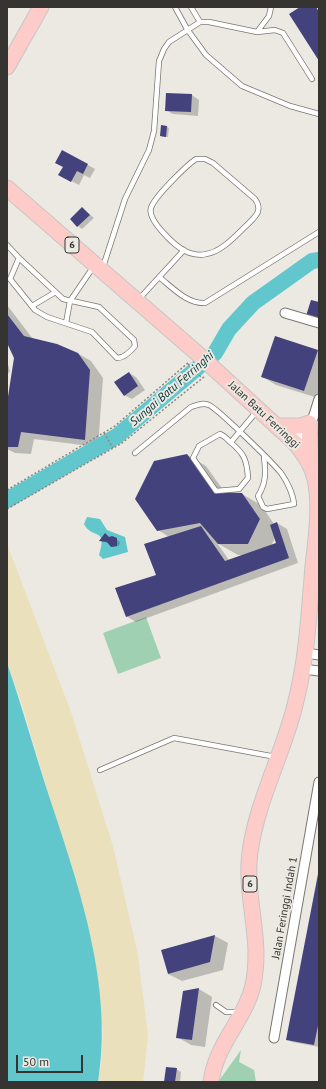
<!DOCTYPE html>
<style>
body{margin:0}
#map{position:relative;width:326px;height:1089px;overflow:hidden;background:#ece9e2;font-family:"PT Sans",sans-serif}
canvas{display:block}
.frame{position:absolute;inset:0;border:8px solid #353431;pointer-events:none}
.scale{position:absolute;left:16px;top:1055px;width:67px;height:18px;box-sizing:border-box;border:2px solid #353431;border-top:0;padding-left:5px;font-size:12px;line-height:14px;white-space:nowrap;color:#353431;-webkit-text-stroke:3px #ece9e2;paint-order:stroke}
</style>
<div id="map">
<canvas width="326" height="1089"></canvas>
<div class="frame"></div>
<div class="scale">50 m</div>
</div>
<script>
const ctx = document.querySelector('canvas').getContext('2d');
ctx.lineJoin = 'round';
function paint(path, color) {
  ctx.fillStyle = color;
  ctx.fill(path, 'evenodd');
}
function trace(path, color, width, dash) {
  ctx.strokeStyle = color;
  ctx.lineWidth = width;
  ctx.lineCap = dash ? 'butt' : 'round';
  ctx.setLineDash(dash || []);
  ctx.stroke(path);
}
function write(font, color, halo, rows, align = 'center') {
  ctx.font = font + ' "PT Sans",sans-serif';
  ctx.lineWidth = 4;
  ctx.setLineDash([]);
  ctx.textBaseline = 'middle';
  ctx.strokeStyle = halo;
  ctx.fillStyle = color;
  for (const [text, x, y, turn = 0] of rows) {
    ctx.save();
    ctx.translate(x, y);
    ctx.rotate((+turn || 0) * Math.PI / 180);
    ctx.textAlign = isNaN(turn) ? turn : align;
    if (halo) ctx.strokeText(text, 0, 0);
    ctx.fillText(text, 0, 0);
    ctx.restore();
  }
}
const green = new Path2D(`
 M146,617L161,658L118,674L103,633Z
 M241,1050L239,1062L254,1070L256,1082H218Z`);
const sand = new Path2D(`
 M7,544L71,712L113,846L138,955L148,1036L143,1082H98L101,1063L103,1031L92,943L23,708L7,663Z`);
const water = new Path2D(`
 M87,517L100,519L107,530L125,537L128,552L103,559L99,555C108,526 92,540 84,524Z
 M7,663C22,706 34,750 48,793C78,884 114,985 98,1082H7Z`);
const shadow = new Path2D(`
 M167,94L192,95L199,100L198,116L173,114L166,110Z
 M167,127L169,128L168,137H163L161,136Z
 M88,165L95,169L90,178L84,175L79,185L60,175Z
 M82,208L94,218L82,229L78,226Z
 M7,305L33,339L77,353L91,361L103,378L98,447L34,439L31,454L15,453L7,449V409L15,357L7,341Z
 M317,350L319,351L318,398L276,385L263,377Z
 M7,361L10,371L7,375Z
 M129,373L136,377L145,390L132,399L124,395Z
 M187,455L206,466L226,494H242L261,505L274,524L277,523L287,529L298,563L136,622L126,616L157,575L169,537L158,530ZM275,538L277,544L271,546ZM217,543L238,555H243L229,560Z
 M105,534L110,538L116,539L120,542L119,546L113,547L108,543L101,541Z
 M319,875V1047L292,1042L287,1039Z
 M215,936L228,943L223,970L182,981L168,974Z
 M199,989L212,997L205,1047L191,1045L177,1037Z
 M176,1069L181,1072L180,1082H165Z`);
const river = new Path2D(`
 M7,500L117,436L215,353L229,329L253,303L312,261L319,260`);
const building = new Path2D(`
 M300,7H316L319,12V61L289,14Z
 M166,93L192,94L191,112L165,111Z
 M161,125L167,126L166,137L160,136Z
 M62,150L88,164L83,174L77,171L71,182L58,175L63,167L55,163Z
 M82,207L90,215L77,227L70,219Z
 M311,300L319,302V320L306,316Z
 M7,314L24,336L57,344L78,353L90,370L85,440L21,432L18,447H7V403L14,358L7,343Z
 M275,336L318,350L304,391L261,377Z
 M129,372L138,386L124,396L114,382Z
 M187,454L215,492L242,493L260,519L248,544H218L200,523L157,531L135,499L154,461Z
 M277,522L289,558L126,617L115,588L156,575L144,544L201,526L225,561L276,543L270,525Z
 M105,533L109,537L112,536L117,538V546L111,547L107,542L99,541Z
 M318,874L319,1021L314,1045L286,1040Z
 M215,935L210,962L168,974L161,950Z
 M199,988L192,1040L176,1038L183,991Z
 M166,1067L177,1068L175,1082H164Z`);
const path = new Path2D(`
 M188,364L201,377
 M104,433L113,448
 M7,490L115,426L189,362
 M7,509L122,443L205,376`);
const lane = new Path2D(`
 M175,7L187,29L206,55L242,86L290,106L319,114
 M191,7L200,22
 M257,32L275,30L283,33L312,79
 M196,159H205L213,163L255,199C263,210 256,216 248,224C237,234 222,252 206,254C200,256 191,254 185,251C175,246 147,220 151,208C154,197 187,165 196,159Z
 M7,245L19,258
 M19,258L63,299L99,307L134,340L135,346C131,351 124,358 117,358L92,332L47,317L35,310L10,279Z
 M103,267L125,199L149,150L154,131L159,61L164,49L169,42L200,22H209L257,32L269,16L271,7
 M159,277C173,288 187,304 205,303L319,232
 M139,299L184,250
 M32,306L54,293
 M66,323L70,301L94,266
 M220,434C224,436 227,438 230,442C244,453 247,460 248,478L239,489L216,491L193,458L199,446Z
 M231,442L257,411
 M135,453L191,407C197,405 203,402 209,405C218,409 273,463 281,473C287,481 293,494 294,504L267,509L263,507L258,496C266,483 266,473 264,457
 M100,770L174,738L276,757
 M216,1005L226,1012H239`);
const street = new Path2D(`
 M285,313L319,323
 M294,442L313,418L319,399
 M306,653L319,655
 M303,669L319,671
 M274,1038L319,782`);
const primary = new Path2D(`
 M7,67L41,7
 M7,188L198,354L294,442C303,452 312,466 315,479C321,506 316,539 313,566C309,613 307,659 295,705C283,754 257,801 250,852C244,897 263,938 253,985C245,1020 216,1043 211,1082
 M276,426H300L309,423L311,462`);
const shields = [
 [72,245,14],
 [250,884,14]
];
const shieldNames = [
 ["6",72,245],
 ["6",250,884]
];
const streetNames = [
 ["Jalan Batu Ferringgi",264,415,43],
 ["Jalan Feringgi Indah 1",285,908,-80]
];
const waterNames = [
 ["Sungai Batu Ferringhi",172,389,-41]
];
paint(green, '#9ed0b1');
paint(sand, '#eae0bb');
paint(water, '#61c7cd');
paint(shadow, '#0003');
trace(river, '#61c7cd', 16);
paint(building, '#43427c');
trace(lane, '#7a7770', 6);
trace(street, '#7a7770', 11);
trace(primary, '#c6c6c5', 17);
trace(path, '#898782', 1.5, [2, 2]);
trace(lane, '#fff', 4.5);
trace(street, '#fff', 9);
trace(primary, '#feccc8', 15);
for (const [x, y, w] of shields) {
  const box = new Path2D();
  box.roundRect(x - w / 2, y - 8, w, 16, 3);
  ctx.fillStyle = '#ece9e2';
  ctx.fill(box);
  trace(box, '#353431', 1);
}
write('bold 10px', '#353431', null, shieldNames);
write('11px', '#353431', '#ece9e2', streetNames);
write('italic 12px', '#003336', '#ece9e2', waterNames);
</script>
